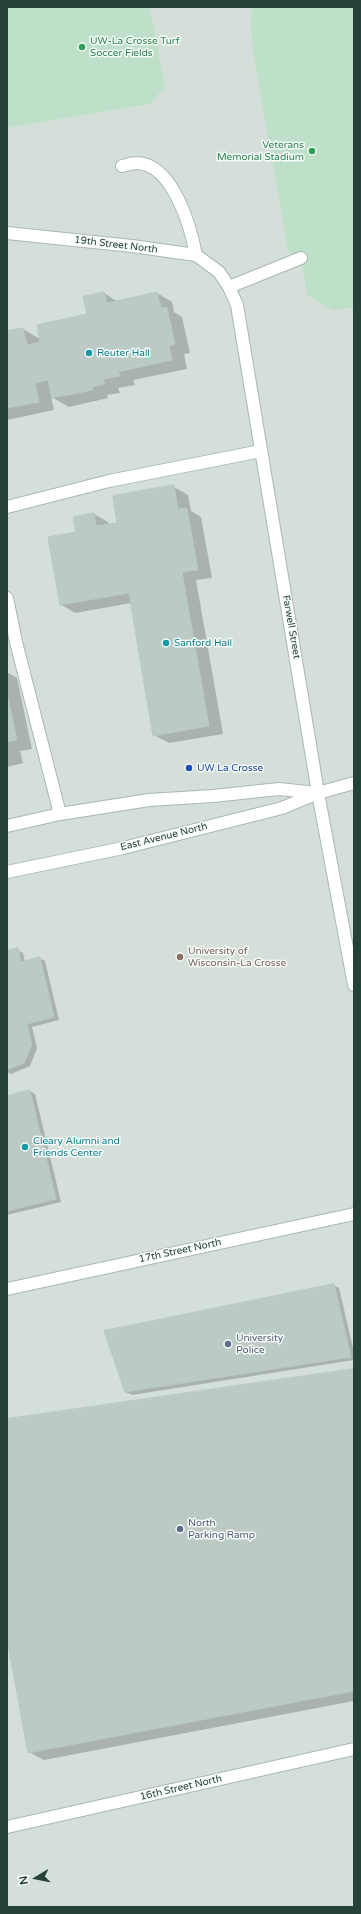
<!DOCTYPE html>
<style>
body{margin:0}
#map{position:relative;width:361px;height:1914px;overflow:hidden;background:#e6efeb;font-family:"Varela Round",sans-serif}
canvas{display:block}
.frame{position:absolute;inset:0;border:8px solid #24423a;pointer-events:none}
.north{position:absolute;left:16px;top:1858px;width:40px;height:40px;-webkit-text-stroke:3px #f7fbf9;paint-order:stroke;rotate:260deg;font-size:11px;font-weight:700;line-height:16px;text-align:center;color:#24423a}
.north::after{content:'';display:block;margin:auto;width:14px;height:18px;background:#24423a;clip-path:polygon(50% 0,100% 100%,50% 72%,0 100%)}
</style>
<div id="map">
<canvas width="361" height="1914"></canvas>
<div class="frame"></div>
<div class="north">N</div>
</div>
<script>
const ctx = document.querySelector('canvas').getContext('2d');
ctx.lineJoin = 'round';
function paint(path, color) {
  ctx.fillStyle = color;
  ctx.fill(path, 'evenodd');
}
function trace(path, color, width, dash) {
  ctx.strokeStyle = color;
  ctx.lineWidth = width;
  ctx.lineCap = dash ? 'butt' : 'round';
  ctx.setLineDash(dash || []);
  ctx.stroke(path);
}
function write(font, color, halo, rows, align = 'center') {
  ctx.font = font + ' "Varela Round",sans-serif';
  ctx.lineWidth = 3;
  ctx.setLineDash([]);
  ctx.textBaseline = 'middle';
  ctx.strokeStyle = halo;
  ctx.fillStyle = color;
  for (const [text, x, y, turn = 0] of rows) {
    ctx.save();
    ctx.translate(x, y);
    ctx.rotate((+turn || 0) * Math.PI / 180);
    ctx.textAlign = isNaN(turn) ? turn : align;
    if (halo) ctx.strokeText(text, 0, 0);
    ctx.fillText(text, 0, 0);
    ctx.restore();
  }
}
const built = new Path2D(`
 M7,7H354V1907H7Z`);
const green = new Path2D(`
 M7,7H150L165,87L150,104L7,128Z
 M252,7H354V307L333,310L307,295L303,267L288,250L253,53L251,22Z`);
const shadow = new Path2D(`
 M104,293L118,302L157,293L172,302L174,312L182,317L190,353L184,354L187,369L133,380L135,385L118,388L120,393L107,395L108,398L69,407L53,398L52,391L50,392L54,410L7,420V332L23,329L40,339L89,315Z
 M174,487L188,495L191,511L201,517L212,578L196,580L223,734L169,743L154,735L131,603L75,613L60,604L77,533L94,514L108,522L109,525L118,523Z
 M7,672L17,678L32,749L20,751L23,763L7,767Z
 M17,950L23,953L25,962L39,958L45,961L59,1020L32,1027L37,1048L30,1066L11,1074L7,1072V952Z
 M30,1091L35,1094L61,1202L7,1215V1097Z
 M333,1285L339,1288L354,1352V1360L132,1395L126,1392Z
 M354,1370V1701L44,1760L29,1752L7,1633V1420Z`);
const building = new Path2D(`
 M104,292L107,303L157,292L161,308L167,307L175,344L169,346L172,360L118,372L120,376L103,379L105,384L92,387L93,390L52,398L48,380L35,383L39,402L7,408V331L23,328L27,345L40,342L37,325L87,314L83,297Z
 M174,485L178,509L187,508L198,570L182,572L209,726L153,736L129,593L60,605L48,537L76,532L73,517L94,513L96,526L117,523L113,496Z
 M7,693L17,740L7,742Z
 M18,948L21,962L40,957L54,1017L27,1024L32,1044L24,1063L7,1070V951Z
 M30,1090L56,1199L7,1211V1096Z
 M334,1284L351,1357L125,1392L104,1331Z
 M354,1369V1691L28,1753L7,1639V1419Z`);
const service = new Path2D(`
 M122,166C127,165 132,163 137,163C173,164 191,228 196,255
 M229,287L301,258
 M7,507L109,481L261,451
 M7,598L16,642L60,814
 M7,1289L354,1214`);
const minor = new Path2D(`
 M7,233L132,246L196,255L219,272L229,287L237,305L318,793L354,985
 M7,826L60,814L149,800L213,796L279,789L317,793
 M7,872L123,848L282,808L318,793L354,783
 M7,1827L354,1749`);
const markers = [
 [82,47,4,"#2e9e5b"],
 [312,151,4,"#2e9e5b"],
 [89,353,4,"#0f9aa8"],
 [166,643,4,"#0f9aa8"],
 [189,768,4,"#1a4fb4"],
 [180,957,4,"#8d6e63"],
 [25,1147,4,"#0f9aa8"],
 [228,1344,4,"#5c6f8a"],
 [180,1529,4,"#5c6f8a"]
];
const leisureNames = [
 ["UW-La Crosse Turf",90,41],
 ["Soccer Fields",90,53],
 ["Veterans",304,145,"right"],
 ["Memorial Stadium",304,157,"right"]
];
const streetNames = [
 ["19th Street North",116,245,7],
 ["Farwell Street",291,627,80],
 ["East Avenue North",164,837,-14],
 ["17th Street North",180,1251,-12],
 ["16th Street North",181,1788,-13]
];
const cultureNames = [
 ["Reuter Hall",97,353],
 ["Sanford Hall",174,643],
 ["Cleary Alumni and",33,1141],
 ["Friends Center",33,1153]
];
const transitNames = [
 ["UW La Crosse",197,768]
];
const educationNames = [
 ["University of",188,951],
 ["Wisconsin-La Crosse",188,963]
];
const serviceNames = [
 ["University",236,1338],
 ["Police",236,1350],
 ["North",188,1523],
 ["Parking Ramp",188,1535]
];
paint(built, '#d4dfda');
paint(green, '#bfe0c8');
paint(shadow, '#0003');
paint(building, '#bbcac4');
trace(building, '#b8c9c2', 1);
trace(service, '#a8b8b2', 14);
trace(minor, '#a8b8b2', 14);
trace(service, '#fff', 12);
trace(minor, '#fff', 12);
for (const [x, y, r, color] of markers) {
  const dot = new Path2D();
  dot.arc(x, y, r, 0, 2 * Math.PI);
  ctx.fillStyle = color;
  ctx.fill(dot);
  trace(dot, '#f7fbf9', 1.5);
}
write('10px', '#27864d', '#f7fbf9', leisureNames, 'left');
write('10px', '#24423a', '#f7fbf9', streetNames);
write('10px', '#0d838f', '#f7fbf9', cultureNames, 'left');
write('10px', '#164399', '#f7fbf9', transitNames, 'left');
write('10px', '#785e54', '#f7fbf9', educationNames, 'left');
write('10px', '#4e5e75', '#f7fbf9', serviceNames, 'left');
</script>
